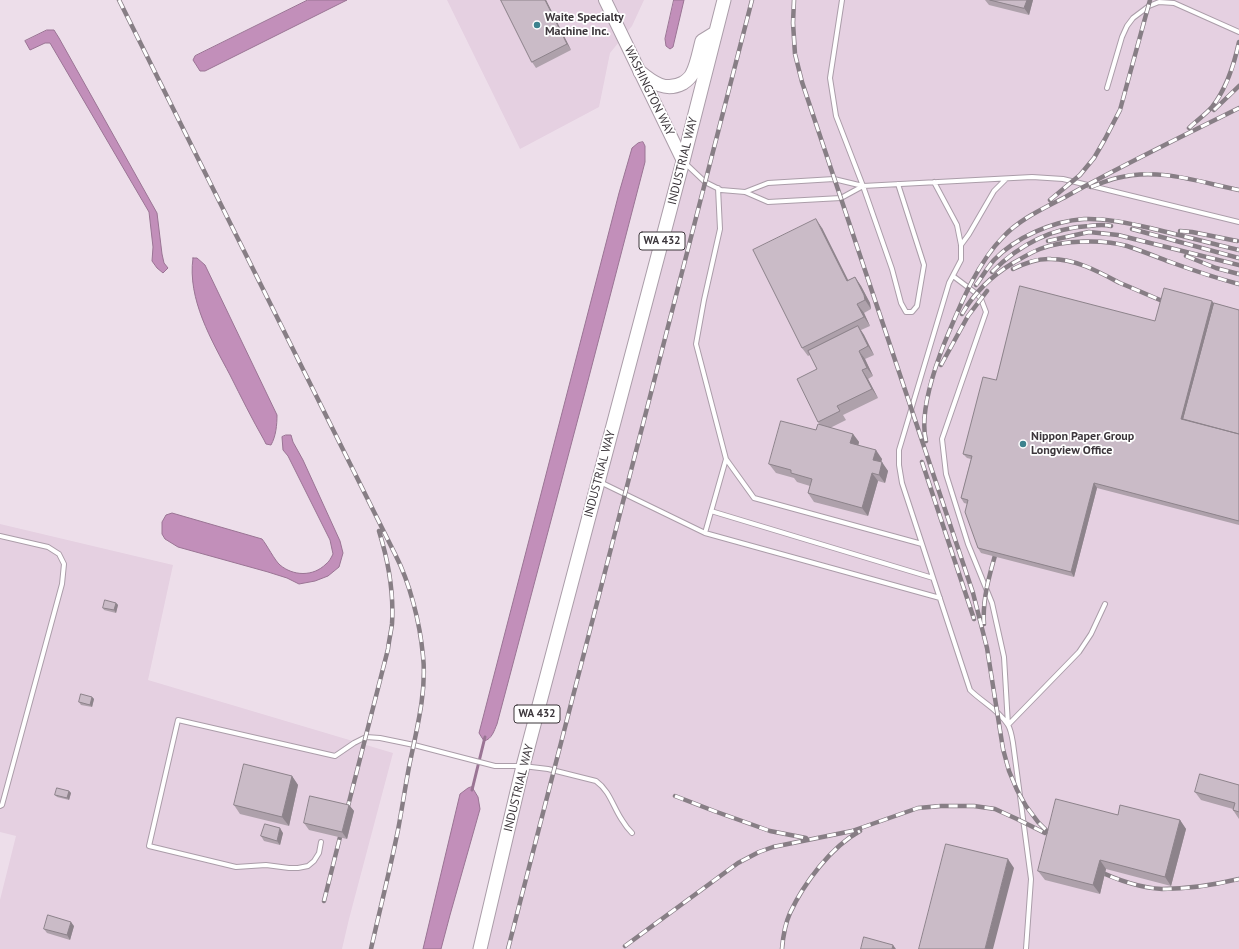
<!DOCTYPE html>
<style>
body{margin:0}
canvas{display:block;background:#eddeea}
</style>
<canvas width="1239" height="949"></canvas>
<script>
const ctx = document.querySelector('canvas').getContext('2d');
ctx.lineJoin = 'round';
function paint(path, color) {
  ctx.fillStyle = color;
  ctx.fill(path, 'evenodd');
}
function trace(path, color, width, dash) {
  ctx.strokeStyle = color;
  ctx.lineWidth = width;
  ctx.lineCap = dash ? 'butt' : 'round';
  ctx.setLineDash(dash || []);
  ctx.stroke(path);
}
function write(font, color, halo, rows, align = 'center') {
  ctx.font = font + ' "PT Sans",sans-serif';
  ctx.lineWidth = 3.5;
  ctx.setLineDash([]);
  ctx.textBaseline = 'middle';
  ctx.strokeStyle = halo;
  ctx.fillStyle = color;
  for (const [text, x, y, turn = 0] of rows) {
    ctx.save();
    ctx.translate(x, y);
    ctx.rotate((+turn || 0) * Math.PI / 180);
    ctx.textAlign = isNaN(turn) ? turn : align;
    if (halo) ctx.strokeText(text, 0, 0);
    ctx.fillText(text, 0, 0);
    ctx.restore();
  }
}
const built = new Path2D(`
 M447,0H644L632,26L610,53L599,107L520,149Z
 M724,0H1239V949H482Z
 M0,524L173,565L148,680L393,753L349,919L342,949H0V900L16,836L0,832Z`);
const water = new Path2D(`
 M308,0H347L205,71H200L193,60L195,56Z
 M674,0H684L673,47L670,49L666,46L665,39Z
 M47,30H54L59,38L157,213L162,254L164,263L168,268L163,273L157,268L152,261L153,247L149,212L50,43H45L30,50L25,41Z
 M643,142L645,146V162L584,396L497,724C494,731 492,739 484,741L479,733L619,193L632,148L638,143Z
 M193,258H197L205,265L277,415C277,425 276,436 271,445L266,444L264,440C252,419 241,397 230,375C212,341 187,299 193,258Z
 M286,435H291L293,442L303,460L340,541L343,553L339,567L328,576L315,581L299,584L287,578L268,572L178,547L165,539L162,534V522L166,515L172,513L262,539C267,545 275,561 280,565C293,576 313,577 326,564C329,562 331,558 333,554L330,540L288,456L283,450L282,437Z
 M472,787L478,797L480,809L450,915L441,949H423L460,794L468,788Z`);
const stream = new Path2D(`
 M472,790L485,737`);
const lane = new Path2D(`
 M842,0L830,78L836,116L863,186L892,269L901,303L906,312H912L917,306L924,265L898,184
 M1107,88L1122,37L1127,26L1133,18L1149,6L1159,2L1174,3L1239,32
 M685,163L705,182L721,190L745,192
 M934,182L957,225L961,245V260L949,283L899,450V465L902,483L970,690C982,702 999,710 1008,725C1011,730 1012,737 1013,743L1031,879L1026,949
 M863,186L841,198L768,202L745,192L768,183L834,179L863,186L1032,177L1063,179L1239,222
 M961,245L969,234L994,191L1006,179
 M953,276L977,294L981,299L986,312L942,439L946,474L968,544L992,603L1004,657L1008,725
 M726,459L754,498L922,544
 M600,482L705,533L726,459L696,344L704,300L720,229L718,188
 M711,511L933,578
 M705,533L940,598
 M0,536L48,547L59,554L64,564L62,584L2,805L0,806
 M1008,725L1079,652L1091,634L1105,604
 M321,842L319,853L314,861L308,866L298,868H289L266,865L236,867L149,846L178,720L335,756L354,743L366,737L380,738L414,745L495,766H523L548,769L596,781C610,791 613,807 622,820C625,825 628,829 632,833`);
const secondary = new Path2D(`
 M605,0L683,161`);
const primary = new Path2D(`
 M640,72C653,83 666,92 683,83C686,81 690,78 692,74C697,65 699,52 702,41L715,33
 M480,949L523,766L683,161L724,0`);
const rail = new Path2D(`
 M119,0L395,554C410,583 420,623 423,656C427,692 416,732 409,767C405,788 402,809 398,830C390,870 380,909 371,949
 M794,0L793,23L795,54L802,82L973,593L987,648L1003,749L1009,771L1017,790L1026,806L1038,822L1056,840
 M1214,110L1239,86
 M1189,128C1196,121 1205,115 1212,107C1227,88 1234,65 1239,42
 M1091,187C1099,184 1108,180 1117,178C1158,167 1199,182 1239,190
 M1050,200L1080,175L1094,158L1105,139L1120,110L1150,0
 M1132,229L1239,258
 M1180,231L1192,232L1237,241
 M1048,241L1089,232L1118,235L1239,265
 M1186,256L1216,268L1239,274
 M1013,269C1025,263 1038,258 1051,259C1076,259 1099,272 1120,283C1135,289 1150,296 1165,302
 M992,272C1019,245 1051,228 1089,226C1096,225 1104,224 1111,226
 M976,285C982,277 987,268 994,260C1016,237 1053,221 1084,219C1106,218 1129,223 1150,228C1180,235 1209,243 1239,250
 M962,314C974,293 993,275 1013,263C1022,258 1030,253 1040,249C1062,240 1105,239 1127,246C1142,251 1157,257 1173,263C1195,271 1216,278 1239,284
 M941,365L968,316L987,291
 M926,441C919,413 934,370 944,344C959,308 976,264 1004,236C1021,218 1045,208 1067,196C1123,165 1181,137 1239,108
 M922,462L974,619
 M984,624C982,597 991,570 998,545
 M675,796L714,811L770,831L806,838
 M347,810L388,649C389,640 391,632 392,624C394,592 388,560 379,531
 M1094,869C1115,879 1139,888 1162,889C1188,889 1214,885 1239,879
 M324,901L340,837
 M625,946L738,863L759,852L773,847L852,831L918,808L941,806H974L995,809L1017,819L1045,833
 M508,949L752,0
 M782,949C783,937 785,924 790,913C804,883 831,847 860,831`);
const wall = new Path2D(`
 M501,0H546L571,50L536,68L532,62Z
 M985,0H1033L1029,15L989,5Z
 M822,228L848,280L855,277L861,286L870,303L871,309L864,313L870,326L861,330L864,335L874,355L865,359L873,376L868,379L878,398L843,415L846,420L830,428L853,434L859,442L858,445L882,459L881,462L888,471L885,483L878,481L868,516L814,502L808,493L810,486L797,482L794,478L776,473L769,464L816,430L820,425L818,422L817,369L810,355L808,356L802,348Z
 M1214,303L1239,310V525L1097,488L1074,577L981,553L978,548L968,504L964,503L961,498L971,459L967,458L963,454L996,380L1155,321Z
 M116,603L118,605L116,613L104,610L103,608Z
 M92,697L94,699L92,707L81,705L79,702Z
 M292,776L298,785L289,826L240,814L234,805Z
 M1239,785V819L1233,810V809L1201,800L1195,792Z
 M69,791L71,793L69,800L57,797L55,795Z
 M349,805L354,811L347,839L309,830L304,823Z
 M1118,815L1180,820L1186,829L1171,886L1106,869L1100,894L1045,880L1038,871Z
 M283,833L280,845L264,841L261,836Z
 M74,926L70,940L47,933L44,929Z`);
const shadedWall = new Path2D(`
 M545,0H546L571,50L567,44Z
 M1027,0H1033L1029,15L1024,8Z
 M816,219L822,228L853,290L847,281Z
 M855,277L861,286L870,303L871,309L865,300Z
 M1212,301L1215,305L1184,422L1181,419Z
 M857,304L864,313L870,326L864,317Z
 M858,326L864,335L874,355L868,346Z
 M859,351L865,359L873,376L867,368Z
 M862,370L868,379L878,398L872,389Z
 M853,434L859,442L857,452L850,443Z
 M876,450L882,459L879,469L873,460Z
 M882,462L888,471L885,483L879,475Z
 M872,473L878,481L868,516L862,508Z
 M1094,483L1097,488L1074,577L1071,572Z
 M116,603L118,605L116,613L114,610Z
 M92,697L94,699L92,707L90,705Z
 M292,776L298,785L289,826L282,817Z
 M69,791L71,793L69,800L67,798Z
 M349,805L354,811L347,839L342,832Z
 M1180,820L1186,829L1171,886L1165,877Z
 M280,828L283,833L280,845L277,841Z
 M1008,859L1014,868L993,949H985Z
 M1100,860L1106,869L1100,894L1093,885Z
 M71,922L74,926L70,940L67,935Z
 M893,945L896,949H892Z`);
const building = new Path2D(`
 M501,0H545L567,44L532,62Z
 M990,0H1027L1024,8Z
 M816,219L847,281L855,277L864,295L865,300L857,304L864,317L802,348L753,250Z
 M1020,286L1155,321L1164,288L1212,301L1181,419L1239,434V521L1094,483L1071,572L978,548L965,512L968,500L961,498L972,456L963,454L983,377L996,380Z
 M1214,303L1239,310V434L1183,419Z
 M858,326L868,346L859,351L867,368L862,370L872,389L837,406L840,411L818,422L797,379L817,369L808,351Z
 M781,421L816,430L818,424L853,434L850,443L876,450L873,460L882,462L879,475L872,473L862,508L808,493L812,479L791,473V470L769,464Z
 M105,600L116,603L114,610L103,608Z
 M81,694L92,697L90,705L79,702Z
 M244,764L292,776L282,817L234,805Z
 M1200,774L1239,785V812L1233,810L1235,803L1195,792Z
 M57,788L69,791L67,798L55,795Z
 M310,796L349,805L342,832L304,823Z
 M1056,799L1118,815L1120,805L1180,820L1165,877L1100,860L1093,885L1038,871Z
 M265,824L280,828L277,841L261,836Z
 M946,844L1008,859L985,949H919Z
 M48,915L71,922L67,935L44,929Z
 M864,937L893,945L892,949H861Z`);
const markers = [
 [537,25,4,"#3c828e"],
 [1023,444,4,"#3c828e"]
];
const shields = [
 [662,241,46],
 [537,714,46]
];
const shieldNames = [
 ["WA 432",662,241],
 ["WA 432",537,714]
];
const poiNames = [
 ["Waite Specialty",545,18],
 ["Machine Inc.",545,32],
 ["Nippon Paper Group",1031,437],
 ["Longview Office",1031,451]
];
const streetNames = [
 ["WASHINGTON WAY",649,91,64],
 ["INDUSTRIAL WAY",683,161,-76],
 ["INDUSTRIAL WAY",600,474,-75],
 ["INDUSTRIAL WAY",519,788,-76]
];
paint(built, '#e5d0e1');
paint(water, '#c28fba');
trace(water, '#9a7494', 1);
trace(stream, '#9a7494', 3);
trace(lane, '#ab9da9', 6);
trace(secondary, '#ab9da9', 14);
trace(primary, '#ab9da9', 15);
trace(lane, '#fff', 4);
trace(secondary, '#fff', 12);
trace(primary, '#fff', 13);
trace(rail, '#877e85', 4.5);
trace(rail, '#fff', 3, [9]);
paint(wall, '#aea1ab');
paint(shadedWall, '#8d838b');
paint(building, '#cabbc7');
trace(building, '#8d838b', 1);
for (const [x, y, r, color] of markers) {
  const dot = new Path2D();
  dot.arc(x, y, r, 0, 2 * Math.PI);
  ctx.fillStyle = color;
  ctx.fill(dot);
  trace(dot, '#fff', 1.5);
}
for (const [x, y, w] of shields) {
  const box = new Path2D();
  box.roundRect(x - w / 2, y - 9, w, 18, 3);
  ctx.fillStyle = '#fff';
  ctx.fill(box);
  trace(box, '#3c363b', 1);
}
write('bold 11px', '#3c363b', null, shieldNames);
write('bold 12px', '#3c363b', '#fff', poiNames, 'left');
write('12px', '#3c363b', '#fff', streetNames);
</script>
